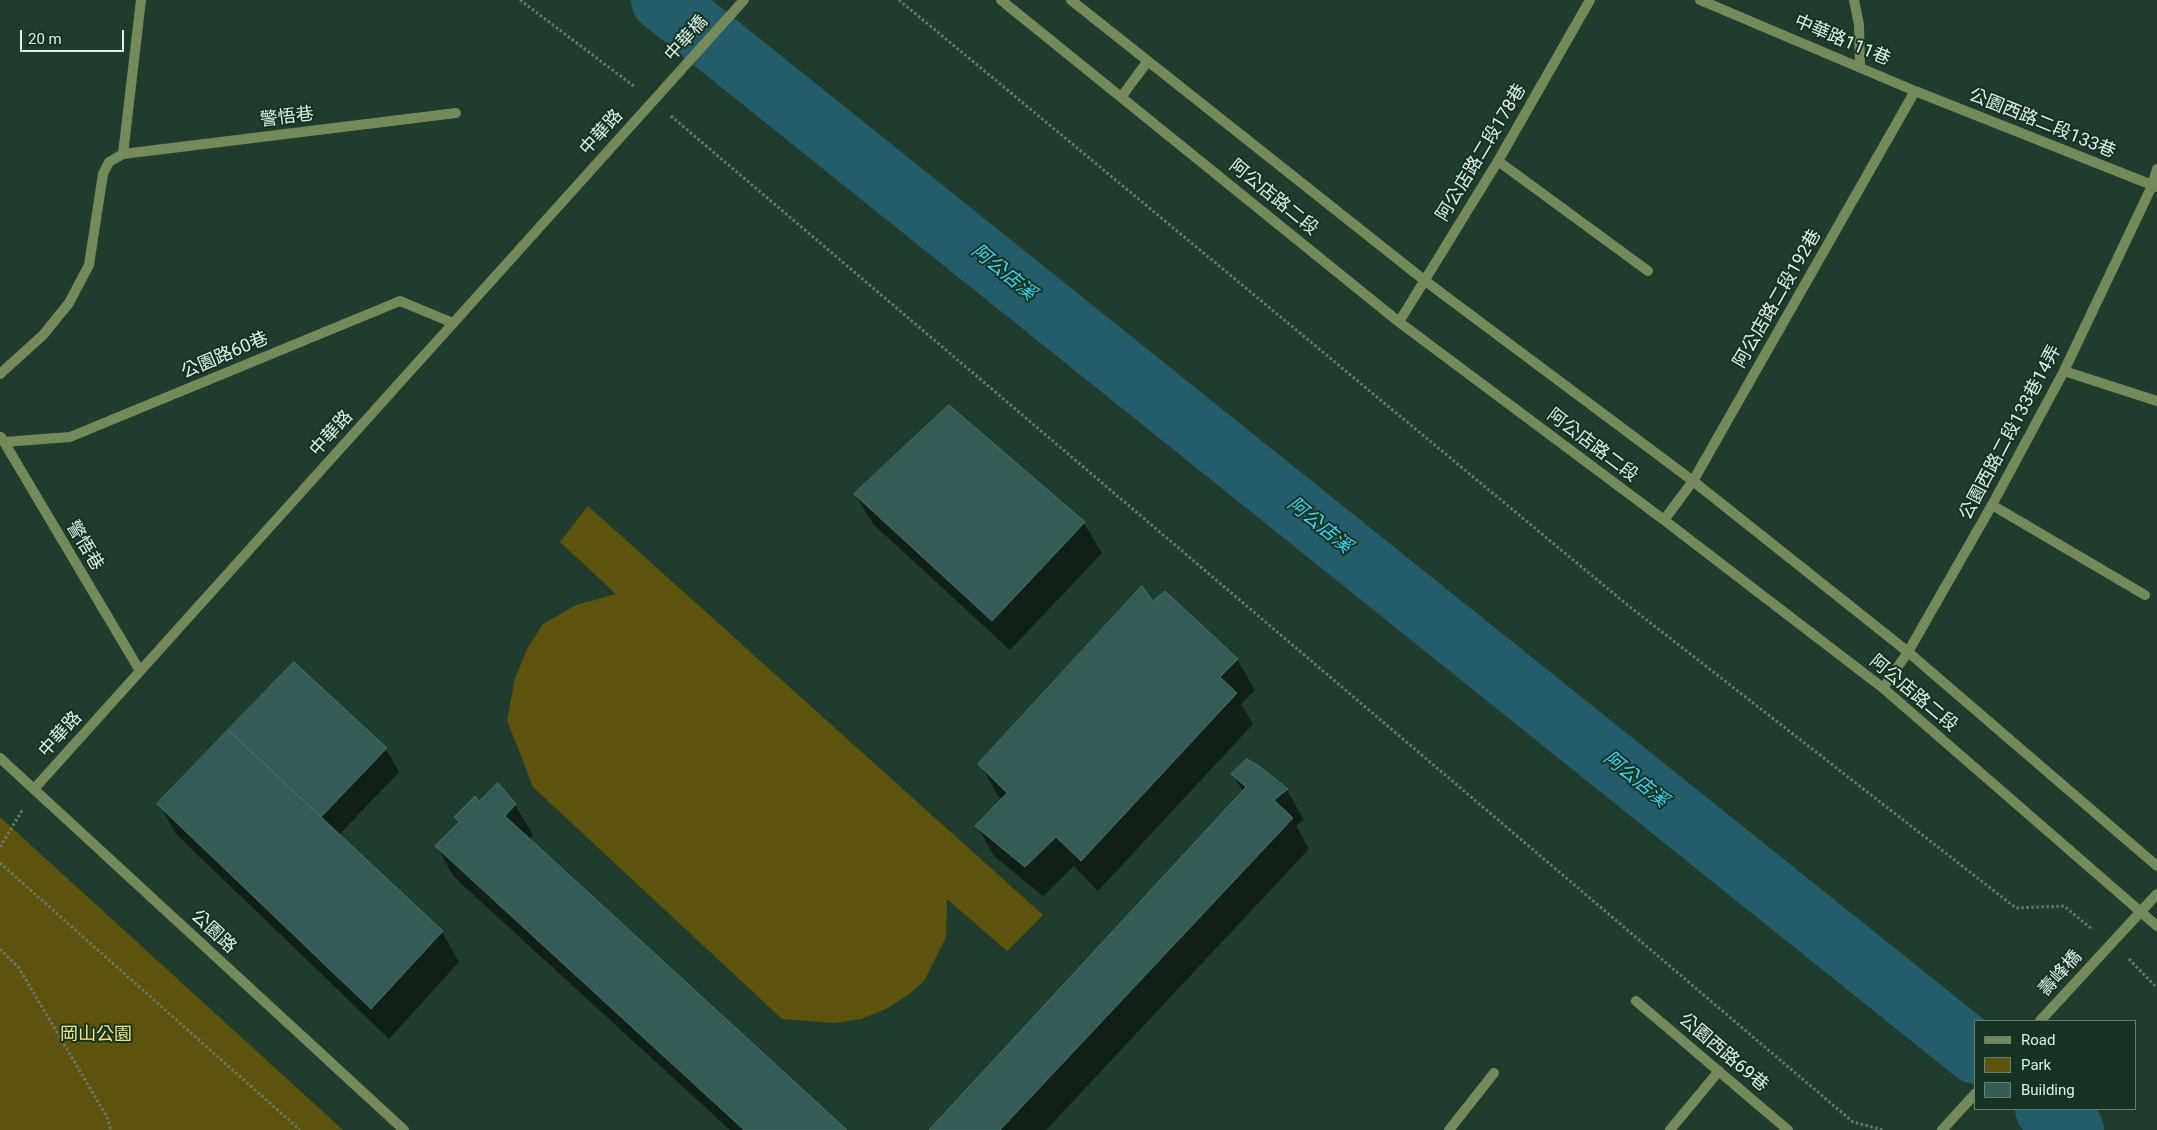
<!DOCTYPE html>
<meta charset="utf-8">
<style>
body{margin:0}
#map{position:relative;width:2157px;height:1130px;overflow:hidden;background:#203c2c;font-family:Roboto,sans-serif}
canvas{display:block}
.legend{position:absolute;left:1974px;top:1020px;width:162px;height:90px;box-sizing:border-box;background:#163222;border:1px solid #677e70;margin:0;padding:6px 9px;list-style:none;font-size:15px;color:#e0f0e5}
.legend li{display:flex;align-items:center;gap:10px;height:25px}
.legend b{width:25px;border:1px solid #677e70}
.scale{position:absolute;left:20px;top:30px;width:104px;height:22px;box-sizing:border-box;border:2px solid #e0f0e5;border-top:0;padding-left:6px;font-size:15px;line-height:18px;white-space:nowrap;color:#e0f0e5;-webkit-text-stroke:4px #163222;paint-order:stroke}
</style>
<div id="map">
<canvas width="2157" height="1130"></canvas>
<ul class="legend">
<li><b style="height:6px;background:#748a5a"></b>Road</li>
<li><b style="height:14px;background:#5e530c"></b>Park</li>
<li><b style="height:14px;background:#345b57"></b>Building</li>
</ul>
<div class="scale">20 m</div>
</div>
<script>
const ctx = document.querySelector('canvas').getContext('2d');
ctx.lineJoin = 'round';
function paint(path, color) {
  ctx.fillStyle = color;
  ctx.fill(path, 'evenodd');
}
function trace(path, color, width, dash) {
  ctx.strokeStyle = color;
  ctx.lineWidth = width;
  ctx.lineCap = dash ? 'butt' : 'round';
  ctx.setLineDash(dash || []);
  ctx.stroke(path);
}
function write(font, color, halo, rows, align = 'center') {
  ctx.font = font + ' Roboto,"Noto Sans TC",sans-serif';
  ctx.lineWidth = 4;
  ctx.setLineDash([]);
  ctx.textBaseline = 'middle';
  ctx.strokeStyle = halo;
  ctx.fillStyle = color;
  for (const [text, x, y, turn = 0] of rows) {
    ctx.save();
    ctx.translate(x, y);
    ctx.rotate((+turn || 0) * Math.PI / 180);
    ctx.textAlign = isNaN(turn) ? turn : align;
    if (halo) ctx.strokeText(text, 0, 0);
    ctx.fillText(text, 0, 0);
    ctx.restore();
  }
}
const green = new Path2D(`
 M588,506L1043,915L1007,951L947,899L946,937L924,981L908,995L886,1009L861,1019L835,1023L782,1019L533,787L507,720L515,679L527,649L543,624L576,605L616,594L560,542Z
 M0,817L343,1130H0Z`);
const shadow = new Path2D(`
 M949,406L1084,523L1102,553L1010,650L873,524L855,494Z
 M1153,602L1237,659L1255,690L1241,704L1253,724L1098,891L1074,866L1043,896L994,856L977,826L1002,800L997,794L980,764Z
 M386,749L399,772L339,835L442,932L459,962L389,1039L176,834L159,804Z
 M1258,767L1287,790L1304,820L1296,826L1309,849L1046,1130H930L1243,792L1233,774Z
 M498,785L515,805L533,835L528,839L844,1130H730L454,877L437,847L459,824L455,818L479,803Z`);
const river = new Path2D(`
 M662,0L1976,1053
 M2046,1109L2073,1130`);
const building = new Path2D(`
 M949,405L1085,522L992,621L854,494Z
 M1142,586L1153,601L1165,591L1238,659L1220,677L1237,693L1081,861L1056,837L1025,867L975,826L1007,793L978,764Z
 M294,662L387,748L321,817L228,730Z
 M228,730L443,931L371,1009L157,804Z
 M1247,759L1259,766L1288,789L1274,800L1293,818L1000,1130H929L1246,787L1231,774Z
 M498,783L516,804L505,816L847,1130H744L435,846L459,822L454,817L475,796L479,801Z`);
const path = new Path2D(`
 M520,0L635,87
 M899,0L1625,603L2016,908L2064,906L2093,930
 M671,116L1853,1122L1883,1130
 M0,847L23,809
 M0,863L300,1130
 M0,949L19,968L107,1117L111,1130
 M2129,959L2157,988`);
const service = new Path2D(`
 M1854,0L1859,25L1860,66
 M123,154L141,0
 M1498,161L1648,271
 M2152,186L2157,169
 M2064,371L2157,401
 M0,374L43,335L69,303L89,265L103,174L109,162L123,154L456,113
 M1,437L140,671
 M4,442L70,437L400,301L453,323
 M1992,505L2145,595
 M1636,1001L1788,1130
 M1449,1130L1494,1073
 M1670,1130L1719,1071`);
const minor = new Path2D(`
 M1001,0L1399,322L1664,520L1883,688L2157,926
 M1071,0L1424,280L1693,481L1908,652L2157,866
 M1700,0L1915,91L2157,187
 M1122,96L1147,62
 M1399,322L1498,161L1590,0
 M1664,520L1693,481L1915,91
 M1883,688L1908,652L1992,505L2064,371L2152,186
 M0,758L404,1130
 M34,789L744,0
 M2040,1021L2157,894
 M1942,1130L1976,1093`);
const streetNames = [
 ["中華橋",687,39,-48],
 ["中華路111巷",1842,41,23],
 ["警悟巷",287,118,-7],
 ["公園西路二段133巷",2042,124,22],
 ["中華路",602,133,-48],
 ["阿公店路二段178巷",1482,153,-59],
 ["阿公店路二段",1273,198,39],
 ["阿公店路二段192巷",1778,299,-60],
 ["公園路60巷",225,356,-23],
 ["公園西路二段133巷14弄",2011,433,-62],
 ["中華路",332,434,-48],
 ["阿公店路二段",1592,446,37],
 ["警悟巷",84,546,59],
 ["阿公店路二段",1913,694,40],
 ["中華路",61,735,-48],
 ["公園路",213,932,43],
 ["壽峰橋",2061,974,-48],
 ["公園西路69巷",1723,1053,40]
];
const parkNames = [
 ["岡山公園",96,1035]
];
const waterNames = [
 ["阿公店溪",1003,273,39],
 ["阿公店溪",1319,526,39],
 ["阿公店溪",1635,780,39]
];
paint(green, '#5e530c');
paint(shadow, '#0007');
trace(river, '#255c69', 62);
paint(building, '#345b57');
trace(building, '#48706b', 1);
trace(path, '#627a6b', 3, [2.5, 2.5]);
trace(service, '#748a5a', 10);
trace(minor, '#748a5a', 10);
write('18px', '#e0f0e5', '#163222', streetNames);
write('18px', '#f9e679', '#163222', parkNames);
write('italic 19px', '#3cd8f9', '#163222', waterNames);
</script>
